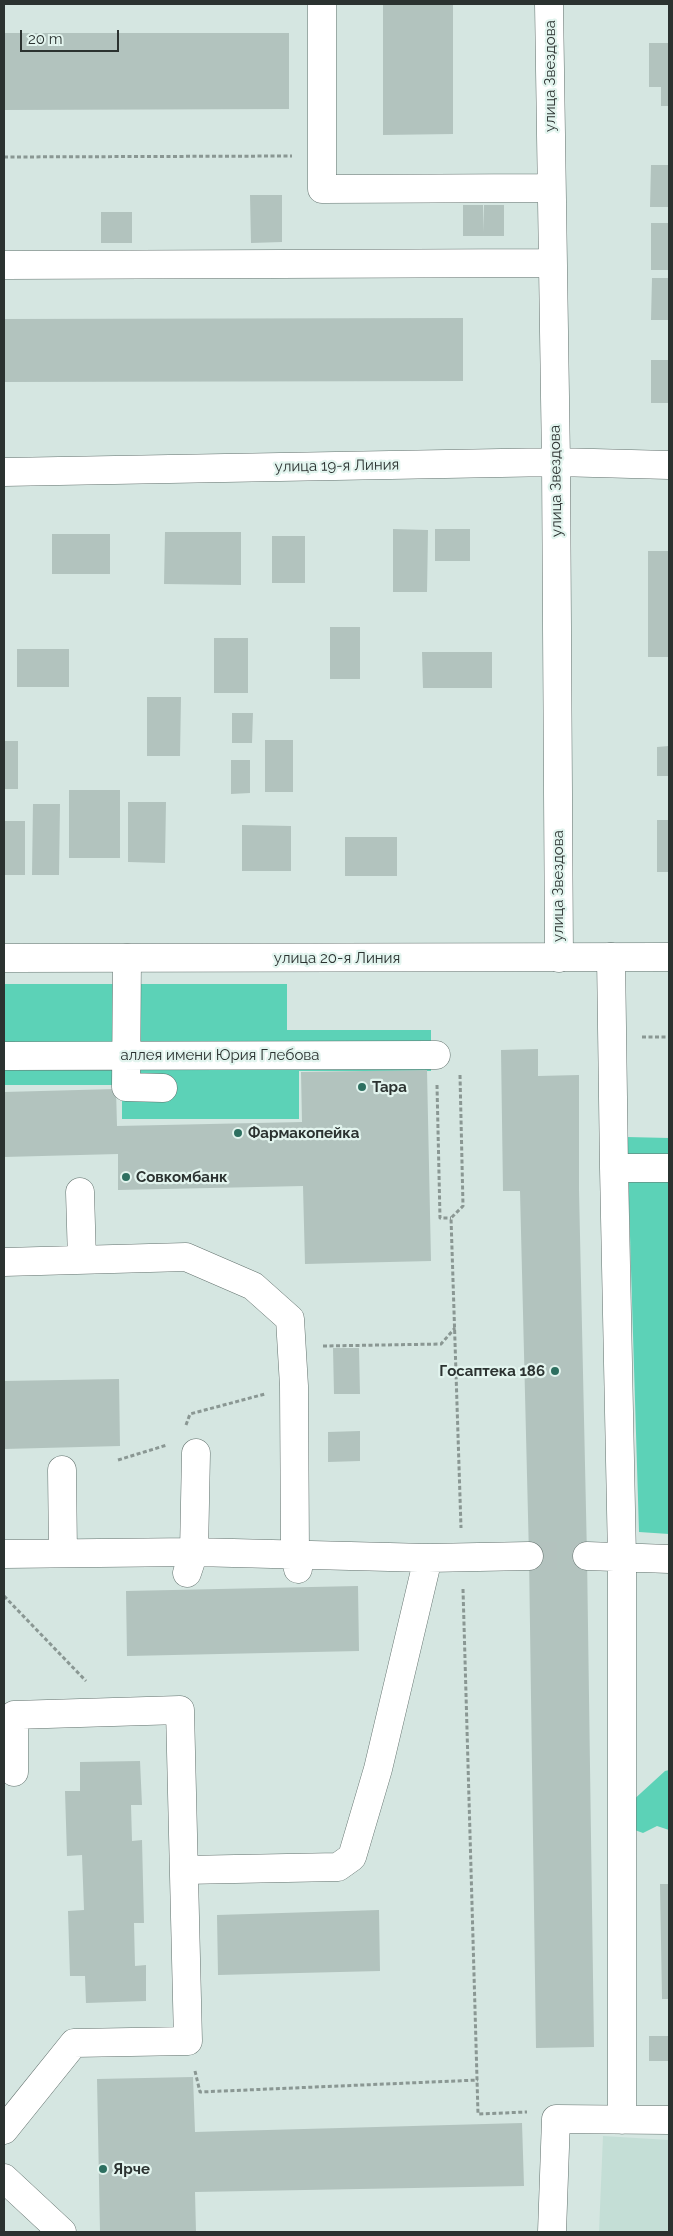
<!DOCTYPE html>
<meta charset="utf-8">
<style>
body{margin:0}
#map{position:relative;width:673px;height:2236px;overflow:hidden;background:#d5e6e1;font-family:Raleway,sans-serif}
canvas{display:block}
.frame{position:absolute;inset:0;border:5px solid #2b3230;pointer-events:none}
.scale{position:absolute;left:20px;top:30px;width:99px;height:22px;box-sizing:border-box;border:2px solid #2b3230;border-top:0;padding-left:6px;font-size:15px;line-height:18px;white-space:nowrap;color:#2b3230;-webkit-text-stroke:4px #e2f4ee;paint-order:stroke}
</style>
<div id="map">
<canvas width="673" height="2236"></canvas>
<div class="frame"></div>
<div class="scale">20 m</div>
</div>
<script>
const ctx = document.querySelector('canvas').getContext('2d');
ctx.lineJoin = 'round';
function paint(path, color) {
  ctx.fillStyle = color;
  ctx.fill(path, 'evenodd');
}
function trace(path, color, width, dash) {
  ctx.strokeStyle = color;
  ctx.lineWidth = width;
  ctx.lineCap = dash ? 'butt' : 'round';
  ctx.setLineDash(dash || []);
  ctx.stroke(path);
}
function write(font, color, halo, rows, align = 'center') {
  ctx.font = font + ' Raleway,sans-serif';
  ctx.lineWidth = 4.5;
  ctx.setLineDash([]);
  ctx.textBaseline = 'middle';
  ctx.strokeStyle = halo;
  ctx.fillStyle = color;
  for (const [text, x, y, turn = 0] of rows) {
    ctx.save();
    ctx.translate(x, y);
    ctx.rotate((+turn || 0) * Math.PI / 180);
    ctx.textAlign = isNaN(turn) ? turn : align;
    if (halo) ctx.strokeText(text, 0, 0);
    ctx.fillText(text, 0, 0);
    ctx.restore();
  }
}
const built = new Path2D(`
 M603,2136L669,2140V2232H599Z`);
const green = new Path2D(`
 M4,984H287V1030H431V1071H299V1119H122V1085H4Z
 M627,1137L669,1138V1534L639,1532Z
 M669,1770V1830L657,1826L643,1833L632,1829L630,1803L665,1771Z`);
const building = new Path2D(`
 M383,4H453V134L383,135Z
 M4,33H289V109L4,110Z
 M649,43H669V106H661V87H649Z
 M651,165H669V207H650Z
 M250,195H282V242L251,243Z
 M463,205H483V232L484,205H504V236H463Z
 M101,212H132V243H101Z
 M651,223H669V270H651Z
 M652,278H669V320H651Z
 M463,318V381L4,382V319Z
 M651,360H669V403H651Z
 M393,529L428,530L427,592H393Z
 M435,529H470V561H435Z
 M165,532H241V585L164,584Z
 M52,534H110V574H52Z
 M272,536H305V583H272Z
 M648,551H669V657H648Z
 M330,627H360V679H330Z
 M214,638H248V693H214Z
 M17,649H69V687H17Z
 M422,652H492V688H423Z
 M147,697H181L180,756H147Z
 M232,713H253L252,743H232Z
 M265,740H293V792H265Z
 M4,741H18V789H4Z
 M669,746V776H657V747Z
 M231,760H250V793L231,794Z
 M69,790H120V858H69Z
 M128,802H166L165,863L128,862Z
 M33,804H60L59,875H32Z
 M657,820H669V872H657Z
 M4,821H25V875H4Z
 M242,825L291,826V871H242Z
 M345,837H397V876H345Z
 M538,1049V1076L579,1075V1190L587,1556L594,2047L536,2048L529,1556L520,1191H503L501,1050Z
 M427,1070L431,1261L305,1264L303,1186L118,1190V1154L4,1157V1092L116,1089L117,1126L302,1122L301,1072Z
 M333,1348H359L360,1394H334Z
 M119,1379L120,1446L4,1449V1381Z
 M360,1431V1461L328,1462V1432Z
 M358,1586L359,1651L127,1656L126,1591Z
 M140,1761L142,1805H131L132,1841L142,1840L144,1923H134L135,1966L146,1965V2001L86,2003L85,1976H70L68,1911L84,1910L82,1855L67,1856L65,1791H80V1762Z
 M660,1884H669V1999H662Z
 M379,1910L380,1971L218,1975L217,1915Z
 M649,2036H669V2061H649Z
 M193,2077L195,2132L522,2123L524,2186L195,2192L196,2232H100L97,2079Z`);
const minorTunnel = new Path2D(`
 M529,1556H587`);
const path = new Path2D(`
 M4,157L292,156
 M642,1037H669
 M460,1075L463,1206L451,1218L461,1528
 M437,1085L440,1218H451
 M323,1346L441,1344L455,1328
 M186,1425L190,1414L265,1394
 M118,1460L167,1445
 M463,1589L478,2114L527,2112
 M4,1596L86,1681
 M195,2071L200,2092L478,2080`);
const minor = new Path2D(`
 M322,4V189L551,188
 M549,4L556,462L559,958
 M4,265L552,263
 M4,472L556,462L669,465
 M611,957L614,1168H669
 M127,958L126,1087L163,1088
 M4,1056L436,1055
 M614,1168L622,1558V2120
 M80,1192L82,1260
 M4,1262L186,1257L253,1286L290,1319L294,1386L295,1554L298,1569
 M62,1470L63,1553
 M4,1554L194,1552L428,1558L529,1556
 M587,1556L669,1559
 M187,1573L194,1552L196,1453
 M184,1870L338,1867L352,1857L378,1769L428,1558
 M4,2130L74,2043L188,2041L180,1710L14,1715V1772
 M4,2178L62,2232
 M552,2232L556,2119L669,2120`);
const major = new Path2D(`
 M4,958L669,957`);
const markers = [
 [362,1087,5,"#2d6f60"],
 [238,1133,5,"#2d6f60"],
 [126,1177,5,"#2d6f60"],
 [555,1371,5,"#2d6f60"],
 [103,2169,5,"#2d6f60"]
];
const streetNames = [
 ["улица Звездова",550,76,-90],
 ["улица 19-я Линия",337,466,-1],
 ["улица Звездова",556,481,-91],
 ["улица Звездова",558,886,-90],
 ["улица 20-я Линия",337,958],
 ["аллея имени Юрия Глебова",220,1055]
];
const poiNames = [
 ["Тара",372,1087],
 ["Фармакопейка",248,1133],
 ["Совкомбанк",136,1177],
 ["Госаптека 186",545,1371,"right"],
 ["Ярче",113,2169]
];
paint(built, '#c4ded6');
paint(green, '#5cd2b7');
paint(building, '#b2c3be');
trace(minorTunnel, '#b3c2be', 28, [28, 14]);
trace(minor, '#62716d', 29);
trace(major, '#62716d', 29);
trace(path, '#8a9793', 3, [4, 2.5]);
trace(minor, '#fff', 28);
trace(major, '#fff', 28);
for (const [x, y, r, color] of markers) {
  const dot = new Path2D();
  dot.arc(x, y, r, 0, 2 * Math.PI);
  ctx.fillStyle = color;
  ctx.fill(dot);
  trace(dot, '#e2f4ee', 2);
}
write('15px', '#2b3230', '#e2f4ee', streetNames);
write('bold 15px', '#2b3230', '#e2f4ee', poiNames, 'left');
</script>
